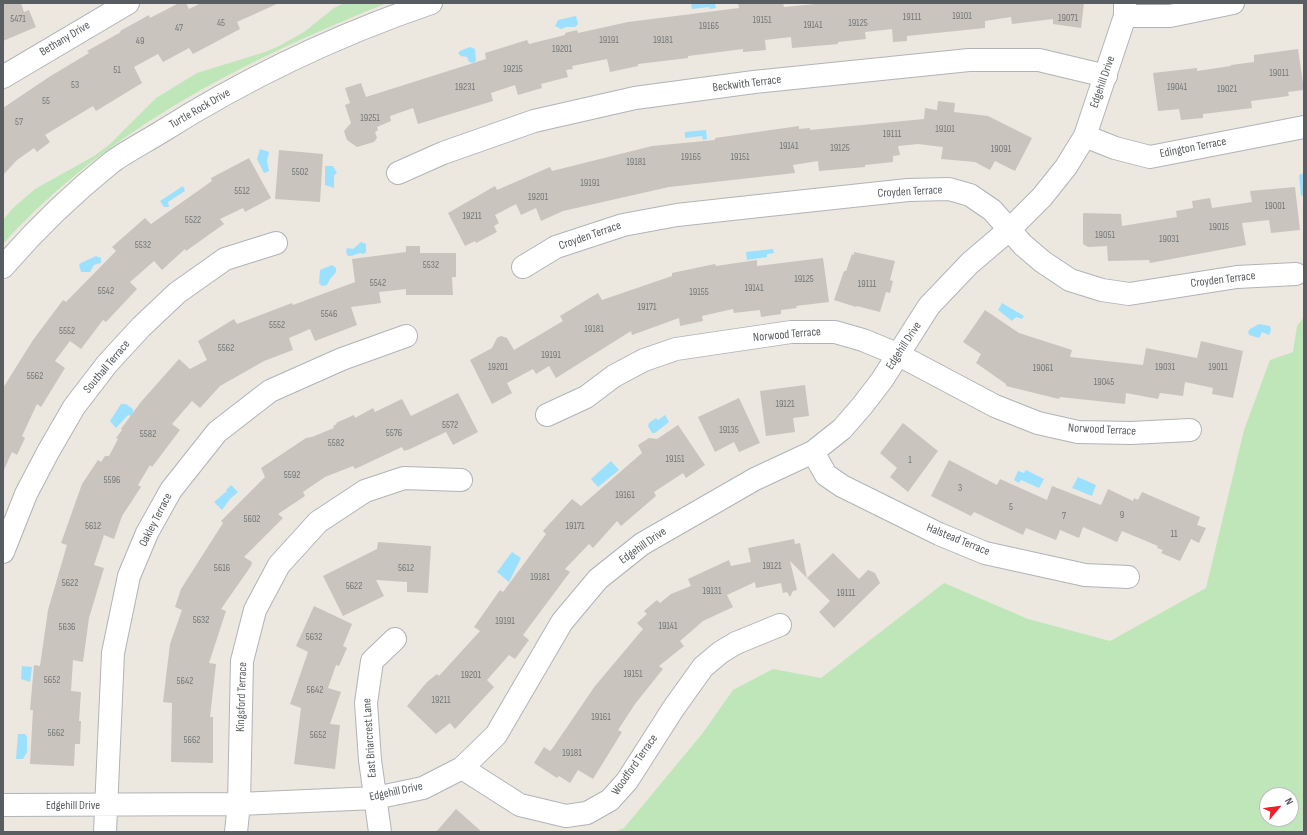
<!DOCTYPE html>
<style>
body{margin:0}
#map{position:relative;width:1307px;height:835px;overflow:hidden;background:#ece7df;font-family:"Sofia Sans Condensed",sans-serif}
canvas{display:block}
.frame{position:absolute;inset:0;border:4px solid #585d61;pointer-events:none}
.north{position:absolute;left:1259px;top:787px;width:40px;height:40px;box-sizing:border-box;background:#fff;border:1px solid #bcbec0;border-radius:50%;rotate:61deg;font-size:11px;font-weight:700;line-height:16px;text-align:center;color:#585d61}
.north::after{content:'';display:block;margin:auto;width:14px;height:18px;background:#f11f2a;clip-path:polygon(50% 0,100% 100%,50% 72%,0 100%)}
</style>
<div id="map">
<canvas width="1307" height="835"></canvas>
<div class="frame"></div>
<div class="north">N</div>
</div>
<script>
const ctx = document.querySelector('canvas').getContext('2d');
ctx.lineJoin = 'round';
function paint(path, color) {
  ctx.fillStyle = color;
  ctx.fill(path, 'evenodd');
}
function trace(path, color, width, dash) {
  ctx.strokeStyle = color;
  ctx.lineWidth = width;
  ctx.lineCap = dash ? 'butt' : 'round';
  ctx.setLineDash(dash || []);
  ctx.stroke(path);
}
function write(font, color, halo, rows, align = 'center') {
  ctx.font = font + ' "Sofia Sans Condensed",sans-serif';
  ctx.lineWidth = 4;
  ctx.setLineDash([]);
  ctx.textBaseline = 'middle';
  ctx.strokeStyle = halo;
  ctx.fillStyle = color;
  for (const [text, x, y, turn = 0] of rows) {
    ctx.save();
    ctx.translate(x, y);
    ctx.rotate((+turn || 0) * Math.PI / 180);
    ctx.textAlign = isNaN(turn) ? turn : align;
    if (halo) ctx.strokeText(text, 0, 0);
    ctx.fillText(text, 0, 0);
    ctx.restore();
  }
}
const green = new Path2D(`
 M344,3H387C245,60 107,129 3,244V220L13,208L35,189L94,156L109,145L156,98L197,73L265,52L279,46L304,32L334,8Z
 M1304,317V832H614L624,828L702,734L733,690L773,669L821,678L944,583L1028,619L1110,641L1206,588L1244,430L1270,360L1293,352L1297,326ZM1267,795H1291V819H1267Z`);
const water = new Path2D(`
 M691,3H715L716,8L710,9L709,7L692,9Z
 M576,16L578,24L575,27H566L561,29L555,26L558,20Z
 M470,47L475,49L476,60L474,63L469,62L467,57L461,56L458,53L460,51Z
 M706,130L707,139L703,140L702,136L685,138V132Z
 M260,149L269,152L267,161L269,171L264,173L257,159Z
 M325,166H333L337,173L334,175V188L325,185Z
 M1304,173V195L1301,196L1299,175Z
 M183,186L185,191L168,202L169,207H164L160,201Z
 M361,242L366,244V252L364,254C358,251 354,257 348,256L346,252L347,248L353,249Z
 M773,249L774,253L767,254V257L747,260L746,252Z
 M96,256L101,258V263L94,265L90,272H81L79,265L81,263Z
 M332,265L336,268V272L330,279L327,285L322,286L319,283L320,270Z
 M1002,303L1024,316L1022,319L1016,317L1012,321L998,310Z
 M1259,324L1270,326L1271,330L1269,335L1262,332L1259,338L1249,335L1248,332L1250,329Z
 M121,404H126L133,409V413L131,416L128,415L116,428L110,421Z
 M665,415L669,422L655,433H652L648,426L649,423L656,418L658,420Z
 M611,461L619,470L598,487L591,479Z
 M1026,470L1044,479L1039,488L1021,480L1019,483L1014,480L1018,471L1024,473Z
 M1078,477L1096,485L1092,496L1072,488Z
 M231,485L238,492L230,499L222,510L214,502L227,491L226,490Z
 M512,552L521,558L509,582L497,572Z
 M22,666L32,667L30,682L21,679Z
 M18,734H25L27,737V752L23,759H16Z`);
const building = new Path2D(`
 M3,3H21L24,12L29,10L36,27L3,41Z
 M179,3H186L189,9L201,3H279L237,22L240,29L193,54L189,48L163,62L158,54L134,67L142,83L96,111L93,106L45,135L50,142L37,152L34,148L17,160L3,175V108L49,77L89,53L87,51L121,32L120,31L149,15L150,18Z
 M738,3H783L784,7L826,3H1084L1081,28L1053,24V19L1012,24L1011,17L985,21V28L907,36V41L893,42L892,29L865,32L866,39L838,42V44L792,48L791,37L765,40L766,50L743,52V49L688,56V58L638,64V66L610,72L607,59L572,66L573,69L566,70L568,77L541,84L542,88L518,95L515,85L491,93L493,101L418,124L413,108L390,116L391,121L377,127L378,130L375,132L377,138L374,142L357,147L347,140L344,131L351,123L345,105L350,103L345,88L361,83L366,97L486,59L485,53L527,40L529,44L565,35V33L577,30L578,33L628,22L739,8Z
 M1298,49L1304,90L1288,92L1289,96L1251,101L1252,108L1203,114V118L1181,120L1179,109L1158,111L1153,73L1197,68V71L1231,66V65L1254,62V55Z
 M938,101L955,103L954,112L988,116L1032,138L1015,171L995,161L990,170L975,162L941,159L943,147L918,144L898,146L900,155L893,156V162L865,165V167L819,171L818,161L793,165L795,173L669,187L563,211L541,221L536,208L521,215L516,204L495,215L499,223L494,226L497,232L476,243L475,241L465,246L448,213L495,186L497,190L550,167L552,171L652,146L715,140V138L799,126V129L810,128V130L924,119L925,108L937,110Z
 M279,150L323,154L320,202L275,199Z
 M249,158L271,198L245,212L243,208L220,219L224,224L186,251L185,249L162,270L154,261L130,282L137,289L106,322L103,320L81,349L70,341L55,361L65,368L41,407L37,404L22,436L25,438L17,455L12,452L3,472V388L33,340L63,300L66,302L116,251L112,247L145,218L151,224L212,181L211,178Z
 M1295,187L1300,230L1271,233L1269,220L1242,223L1246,245L1150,263L1149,260L1108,261L1107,246L1088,247L1083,244V213L1121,214L1122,226L1177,217L1176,211L1193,208L1192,201L1210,198L1212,208L1252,202L1250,191Z
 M406,246H420V253H456V277H452L453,295H406V289L379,292L381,303L351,307L357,325L315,341L310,329L289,338L293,350L264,361L220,386L200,408L192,401L172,424L180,430L152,467L150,465L138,485L141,487L122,516L114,539L104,535L94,565L104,568L89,618L83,662L73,660L71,691L81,692L79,721H81L80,744H75L74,766L30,764L33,710H30L34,665L40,666L48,610L67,545L61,543L82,484L98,460L101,462L105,456H109L118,439L116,438L122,430L121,429L140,403L179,359L190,369L207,360L198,341L234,319L237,324L292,303L293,305L355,282L352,259L406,252Z
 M854,252L895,261L890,280L893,281L890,293L886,292L880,312L857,306L856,307L834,300L844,271H846L852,254L854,255Z
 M823,258L829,302L796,306L797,308L781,310V314L761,317L760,310L734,313L733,309L702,316L703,321L680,326L679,318L632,335L631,331L556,378L549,366L536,374L533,369L507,383L512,393L492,404L470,360L492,348L497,338L501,336L507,338L514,350L563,321L560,316L598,293L602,300L672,276V273L715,264L716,266L757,260V266Z
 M985,310L1019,333L1072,350L1070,357L1143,365L1146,348L1197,358L1201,341L1243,351L1233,398L1212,394L1213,388L1185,382L1183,396L1160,393L1158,399L1126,393L1125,404L1060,397L1059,399L1006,386V384L976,363L981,354L963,342Z
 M805,385L809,416L793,418L795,432L766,436L760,391Z
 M458,393L478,432L453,445L446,432L410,449L404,451L402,447L355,469L353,466L325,477L303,492L305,496L278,514L283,518L244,557L252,562L251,566L221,609L226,611L209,663L216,664L210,717H213V763L171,762L172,703L163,702L170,644L182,610L175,607L181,589L223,523L221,521L265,477L261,468L306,438L312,437L334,428L333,426L337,424L336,423L354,415L355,418L373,408L375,412L402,399L411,416Z
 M739,398L760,443L739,452L734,442L715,452L698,417Z
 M903,423L938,451L908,492L890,477L897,468L880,453Z
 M678,425L705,465L686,478L683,473L654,492L656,496L621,526L617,521L593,548L589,544L565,569L570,572L523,635L529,640L515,659L509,655L487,680L494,687L455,729L450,723L436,734L407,706L427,682L437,674L439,676L480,631L474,627L500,590L503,592L546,534L543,531L572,499L581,506L642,453L638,445L649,438L657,439Z
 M949,460L997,485L1000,479L1047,500L1052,486L1101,505L1108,489L1133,501L1134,498L1138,500L1142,492L1200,517L1197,525L1206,528L1199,543L1191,539L1180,561L1161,553L1163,550L1157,548L1158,546L1122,531L1117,542L1083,527L1079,538L1060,530L1056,540L1026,528L1023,535L974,512L971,516L931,496Z
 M794,539L795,544L800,543L807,578L833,553L859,579L868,570L875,573L880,583L834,628L819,612L830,601L790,561L797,590L793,591L790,597L787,592L783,593L781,583L756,588L755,582L727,595L733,607L703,621L680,641L684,646L659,666L663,669L635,704L618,730L622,732L593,779L578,770L570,783L559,776L557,778L534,763L544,747L550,751L552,749L595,686L643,629L637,623L647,614L644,611L657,600L660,603L671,594L691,586L688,579L729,560L731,566L751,562L748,548Z
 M378,542L431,546L428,593L407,592V582L376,580L384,596L343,616L323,576L377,549Z
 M314,606L352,624L343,646L347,648L339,666L336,665L328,688L341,692L330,724L340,725L335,769L294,764L301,708L290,704L308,652L296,646Z
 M456,809L482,832H436Z`);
const minor = new Path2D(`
 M1125,16H1170L1233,3
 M3,77L128,3
 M1085,136L1115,148L1150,157L1304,127
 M398,173L443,153L534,121L635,98L754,82L969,60H1039L1106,76
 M3,267C36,229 72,194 112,162C127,151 145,142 161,132C245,79 337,35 431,3
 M523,267L556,247L623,225L677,215L759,206L908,190L949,189L970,195L992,210L1023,245L1043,262L1070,280L1102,290L1129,294L1237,277L1296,274
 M547,415L586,397L614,376L644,360L676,349L791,332H835L863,340L897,354L995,406L1038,423L1078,432L1131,433L1190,430
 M813,452L826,475L842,486L939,534L985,553L1085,575L1128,577
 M3,552L26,494L48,452L74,407L107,364L141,327L177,293L225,259L276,243
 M462,768L520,805L566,816L587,813L610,800L627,781L673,709L703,667L721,652L736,643L780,625
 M3,805L239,804L375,798L423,788L462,768L496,735L562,622L598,579L642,544L755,479L813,452L842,429L862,406L882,380L929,306L970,263L1010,229L1042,197L1066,167L1085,136L1125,16V3
 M105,832L113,653L129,576L147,533L171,490L217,432L270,391L342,359L406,336
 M236,832L239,804L242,661L255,610L279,565L318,522L365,491L404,478L461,480
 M380,832L370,760L366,703L372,661L395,639`);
const numberNames = [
 ["19101",962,16],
 ["19111",912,17],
 ["19071",1068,18],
 ["5471",18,19],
 ["19151",762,20],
 ["45",221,23],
 ["19125",858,23],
 ["19141",813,25],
 ["19165",709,26],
 ["47",179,28],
 ["19191",609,40],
 ["19181",663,40],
 ["49",140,41],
 ["19201",562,49],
 ["19215",513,69],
 ["51",117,70],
 ["19011",1279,73],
 ["53",75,85],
 ["19231",465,87],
 ["19041",1177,87],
 ["19021",1227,89],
 ["55",46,101],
 ["19251",370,118],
 ["57",19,122],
 ["19101",945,129],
 ["19111",892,134],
 ["19141",789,146],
 ["19125",840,148],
 ["19091",1001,149],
 ["19165",691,157],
 ["19151",740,157],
 ["19181",636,162],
 ["5502",300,172],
 ["19191",590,183],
 ["5512",242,191],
 ["19201",538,197],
 ["19001",1275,206],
 ["19211",472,216],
 ["5522",193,220],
 ["19015",1219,227],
 ["19051",1105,235],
 ["19031",1169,239],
 ["5532",143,245],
 ["5532",431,265],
 ["19125",804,279],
 ["5542",378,283],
 ["19111",867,284],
 ["19141",754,288],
 ["5542",106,291],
 ["19155",699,292],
 ["19171",647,307],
 ["5546",329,314],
 ["5552",277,325],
 ["19181",594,329],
 ["5552",67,331],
 ["5562",226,348],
 ["19191",551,355],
 ["19201",498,367],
 ["19031",1165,367],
 ["19011",1218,367],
 ["19061",1043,368],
 ["5562",35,376],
 ["19045",1104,382],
 ["19121",785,404],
 ["5572",450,425],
 ["19135",729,430],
 ["5576",394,433],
 ["5582",148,434],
 ["5582",336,443],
 ["19151",675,459],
 ["1",910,460],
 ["5592",292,475],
 ["5596",112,480],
 ["3",960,488],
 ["19161",625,495],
 ["5",1011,507],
 ["9",1122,515],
 ["7",1064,516],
 ["5602",252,519],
 ["5612",93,526],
 ["19171",575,526],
 ["11",1174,534],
 ["19121",772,566],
 ["5616",222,568],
 ["5612",406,568],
 ["19181",540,577],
 ["5622",70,583],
 ["5622",354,586],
 ["19131",712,591],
 ["19111",846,593],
 ["5632",201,620],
 ["19191",505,621],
 ["19141",668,626],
 ["5636",67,627],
 ["5632",314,637],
 ["19151",633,674],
 ["19201",471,675],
 ["5652",52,680],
 ["5642",185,681],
 ["5642",315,690],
 ["19211",441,700],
 ["19161",601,717],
 ["5662",56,733],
 ["5652",318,735],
 ["5662",192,740],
 ["19181",572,753]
];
const streetNames = [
 ["Bethany Drive",65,39,-31],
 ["Edgehill Drive",1103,82,-71],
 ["Beckwith Terrace",747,84,-7],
 ["Turtle Rock Drive",200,109,-30],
 ["Edington Terrace",1193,148,-11],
 ["Croyden Terrace",910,192,-3],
 ["Croyden Terrace",590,236,-19],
 ["Croyden Terrace",1223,280,-7],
 ["Norwood Terrace",787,335,-5],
 ["Edgehill Drive",904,346,-57],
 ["Southall Terrace",107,367,-50],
 ["Norwood Terrace",1102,430,3],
 ["Oakley Terrace",156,520,-63],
 ["Halstead Terrace",958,540,22],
 ["Edgehill Drive",643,546,-35],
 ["Kingsford Terrace",242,697,-88],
 ["East Briarcrest Lane",370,738,-94],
 ["Woodford Terrace",635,765,-55],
 ["Edgehill Drive",396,792,-12],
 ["Edgehill Drive",73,806]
];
paint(green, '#bfe6b9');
paint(water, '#9ce0ff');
paint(building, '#c9c4be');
trace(minor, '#b0b4b8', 24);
trace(minor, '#fff', 22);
write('10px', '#747778', null, numberNames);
write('12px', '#585d61', '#fff', streetNames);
</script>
